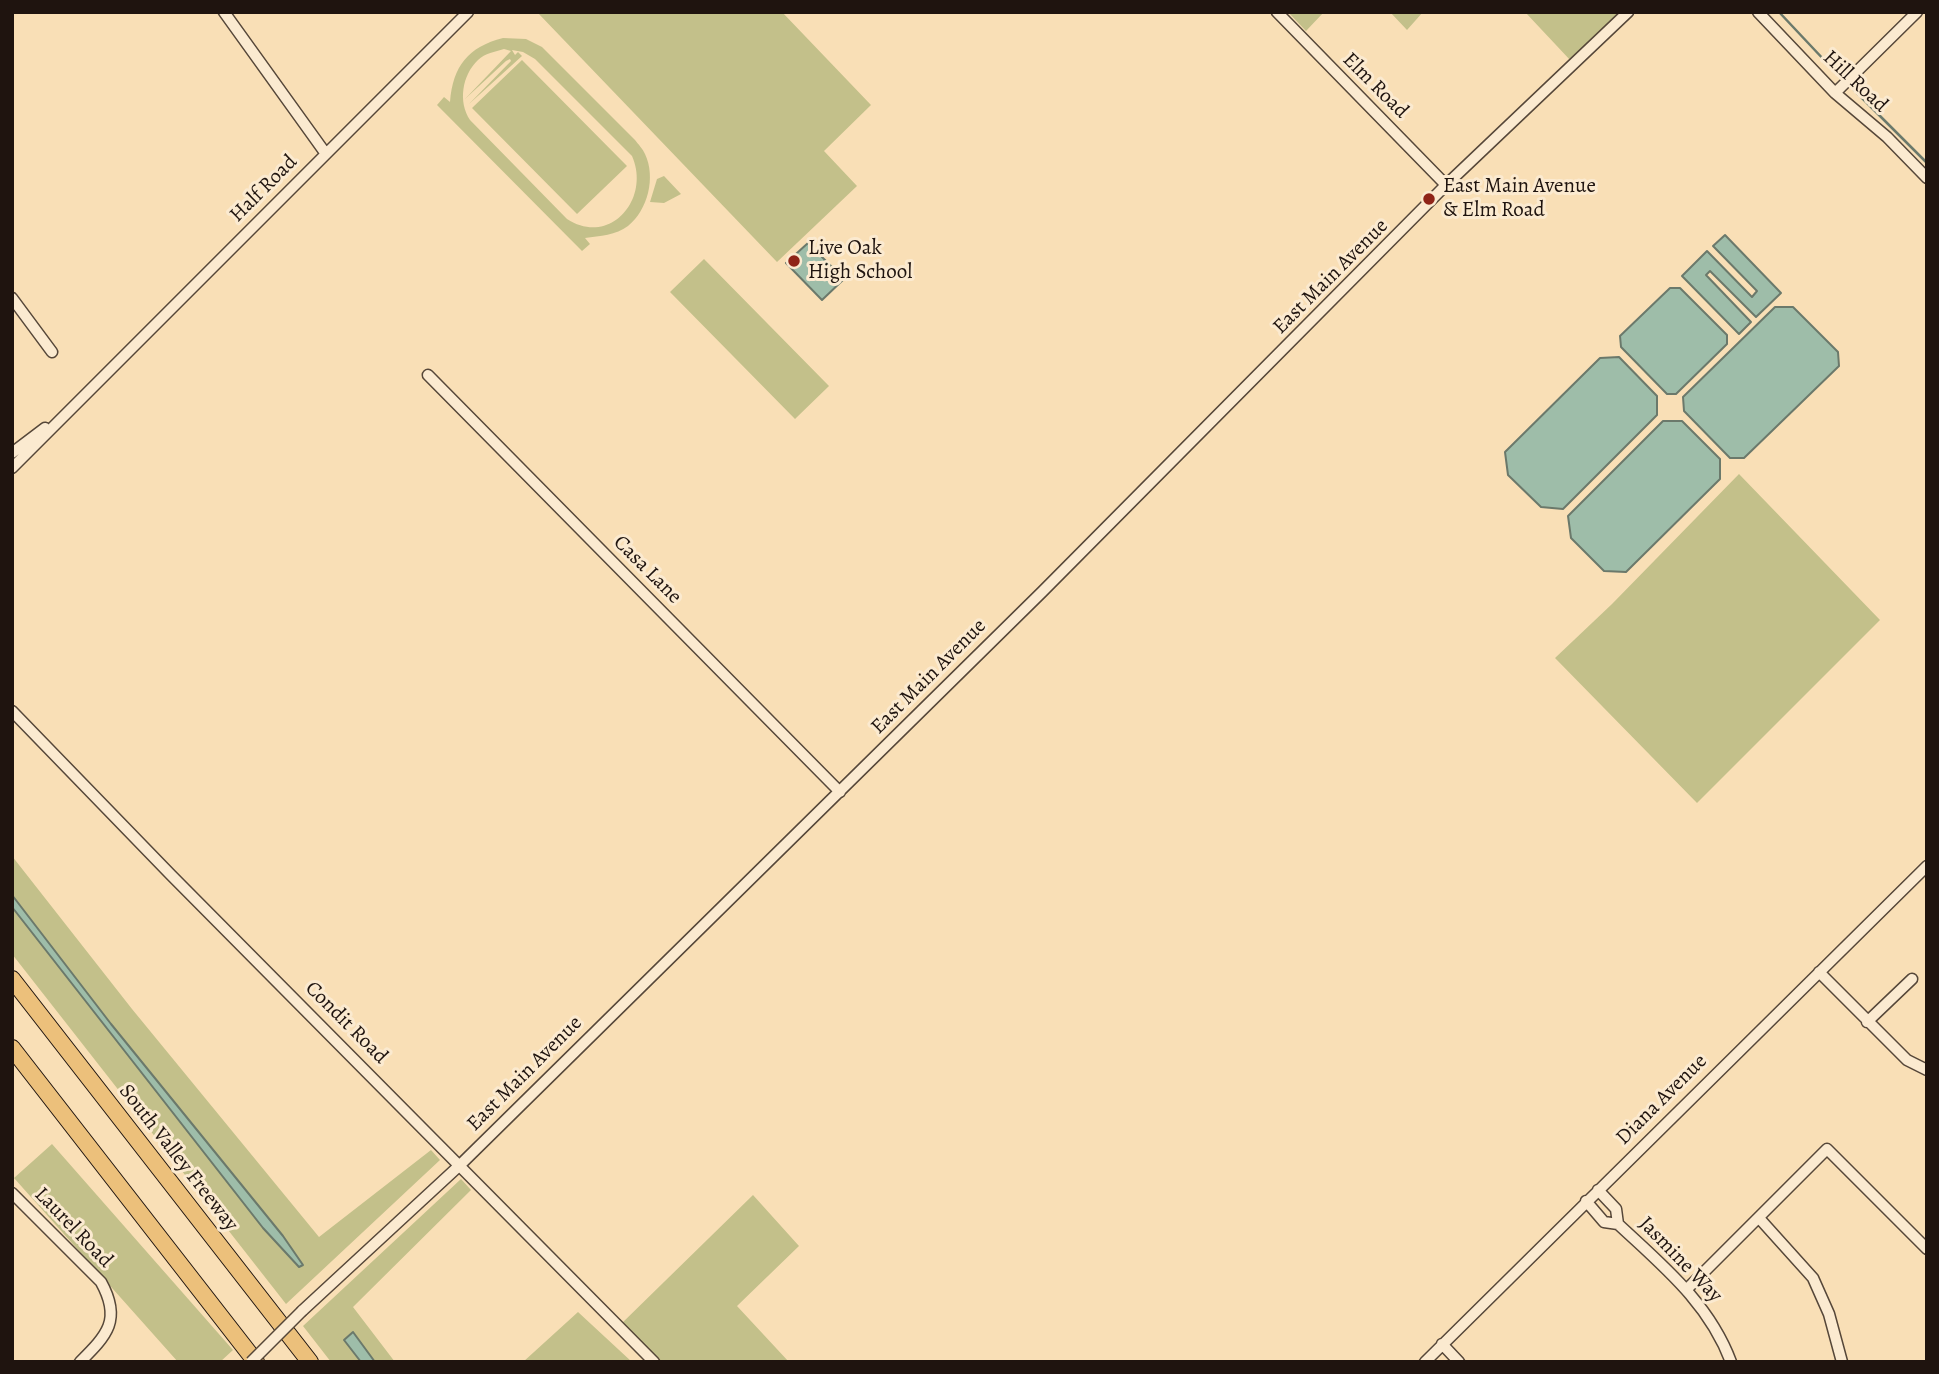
<!DOCTYPE html>
<style>
body{margin:0}
#map{position:relative;width:1939px;height:1374px;overflow:hidden;background:#f9dfb6;font-family:Alegreya,serif}
canvas{display:block}
.frame{position:absolute;inset:0;border:14px solid #1f140f;pointer-events:none}
</style>
<div id="map">
<canvas width="1939" height="1374"></canvas>
<div class="frame"></div>
</div>
<script>
const ctx = document.querySelector('canvas').getContext('2d');
ctx.lineJoin = 'round';
function paint(path, color) {
  ctx.fillStyle = color;
  ctx.fill(path, 'evenodd');
}
function trace(path, color, width, dash) {
  ctx.strokeStyle = color;
  ctx.lineWidth = width;
  ctx.lineCap = dash ? 'butt' : 'round';
  ctx.setLineDash(dash || []);
  ctx.stroke(path);
}
function write(font, color, halo, rows, align = 'center') {
  ctx.font = font + ' Alegreya,serif';
  ctx.lineWidth = 6;
  ctx.setLineDash([]);
  ctx.textBaseline = 'middle';
  ctx.strokeStyle = halo;
  ctx.fillStyle = color;
  for (const [text, x, y, turn = 0] of rows) {
    ctx.save();
    ctx.translate(x, y);
    ctx.rotate((+turn || 0) * Math.PI / 180);
    ctx.textAlign = isNaN(turn) ? turn : align;
    if (halo) ctx.strokeText(text, 0, 0);
    ctx.fillText(text, 0, 0);
    ctx.restore();
  }
}
const green = new Path2D(`
 M537,12H782L871,105L824,151L857,186L777,262Z
 M1288,12H1324L1306,31Z
 M1390,12H1423L1407,30Z
 M1525,12H1621L1571,61Z
 M503,38L526,39L542,47L635,140C638,144 643,149 645,154C656,177 648,210 628,226C616,235 600,236 585,238L590,244L582,251L437,105L444,97L450,102C453,66 468,47 503,38ZM504,49L511,51L465,99L506,61L510,59L511,61L469,104L522,56L518,52L515,55L512,50L523,52L535,59L632,156C651,199 610,247 567,219L470,120C458,102 462,75 478,60C485,53 495,52 504,49Z
 M522,60L627,166L577,214L472,108Z
 M664,176L681,194L664,203L650,202L657,179Z
 M704,259L829,386L795,419L670,292Z
 M1739,474L1880,620L1697,803L1555,658L1612,604Z
 M12,856L132,1009L319,1237L431,1150L440,1160L286,1304L12,954Z
 M52,1144L233,1350L220,1362H178L14,1178Z
 M461,1179L471,1190L353,1307L395,1362H331L303,1326Z
 M753,1195L799,1246L737,1306L789,1362H656L620,1325Z
 M578,1312L632,1362H523Z`);
const water = new Path2D(`
 M1725,235L1781,293L1756,317L1710,271L1706,275L1751,322L1739,334L1682,276L1707,251L1752,297L1757,291L1713,246Z
 M808,243L844,279L822,300L786,263Z
 M1670,288H1680L1727,335V344L1676,394H1667L1621,347L1620,336Z
 M1775,307H1793L1838,352L1839,366L1744,458H1730L1684,411L1683,397Z
 M1619,357L1657,396V415L1563,509L1541,507L1508,475L1505,452L1600,358Z
 M1663,421H1682L1720,459V479L1626,572L1604,571L1571,538L1568,516Z
 M12,895L111,1024L283,1236L303,1265L299,1267L263,1228L12,907Z
 M353,1332L375,1362H361L344,1340Z`);
const stream = new Path2D(`
 M1779,12L1842,79
 M1854,90L1927,163`);
const minor = new Path2D(`
 M224,12L326,154
 M1277,12L1446,185
 M1758,12L1835,93L1887,137L1927,178
 M1835,93L1917,12
 M12,298L52,352
 M428,375L840,792
 M12,453L45,428
 M12,468L468,12
 M12,711L171,875L654,1362
 M1819,972L1907,1060L1927,1070
 M1867,1022L1912,979
 M1598,1190L1616,1209L1618,1224
 M12,1193L101,1282C122,1320 107,1335 80,1362
 M1586,1201L1604,1222L1618,1224C1663,1266 1709,1303 1731,1362
 M1759,1218L1813,1278L1829,1314L1842,1362
 M1687,1289L1827,1149L1927,1249
 M302,1311L460,1165L1042,592L1446,185L1628,12
 M1442,1344L1459,1362
 M1425,1362L1927,866`);
const highway = new Path2D(`
 M12,979L310,1362
 M12,1048L256,1362`);
const minorBridge = new Path2D(`
 M251,1362L302,1311`);
const markers = [
 [1429,199,7,"#8f2418"],
 [794,261,7,"#8f2418"]
];
const streetNames = [
 ["Hill Road",1855,82,43],
 ["Elm Road",1375,86,45],
 ["Half Road",264,189,-45],
 ["East Main Avenue",1331,277,-45],
 ["Casa Lane",647,570,45],
 ["East Main Avenue",929,677,-45],
 ["Condit Road",346,1023,45],
 ["East Main Avenue",525,1074,-45],
 ["Diana Avenue",1662,1100,-45],
 ["South Valley Freeway",178,1158,52],
 ["Laurel Road",73,1228,46],
 ["Jasmine Way",1680,1260,46]
];
const poiNames = [
 ["East Main Avenue",1443,187],
 ["& Elm Road",1443,211],
 ["Live Oak",808,249],
 ["High School",808,273]
];
paint(green, '#c3c08a');
paint(water, '#9ebda9');
trace(water, '#6b796b', 2);
trace(stream, '#6b796b', 2.5);
trace(minor, '#564739', 13);
trace(highway, '#1f140f', 18);
trace(minor, '#fbead0', 10);
trace(highway, '#ecc07b', 16);
trace(minorBridge, '#564739', 13, []);
trace(minorBridge, '#fbead0', 10);
for (const [x, y, r, color] of markers) {
  const dot = new Path2D();
  dot.arc(x, y, r, 0, 2 * Math.PI);
  ctx.fillStyle = color;
  ctx.fill(dot);
  trace(dot, '#fbead0', 2.5);
}
write('21px', '#1f140f', '#fbead0', streetNames);
write('21px', '#1f140f', '#fbead0', poiNames, 'left');
</script>
